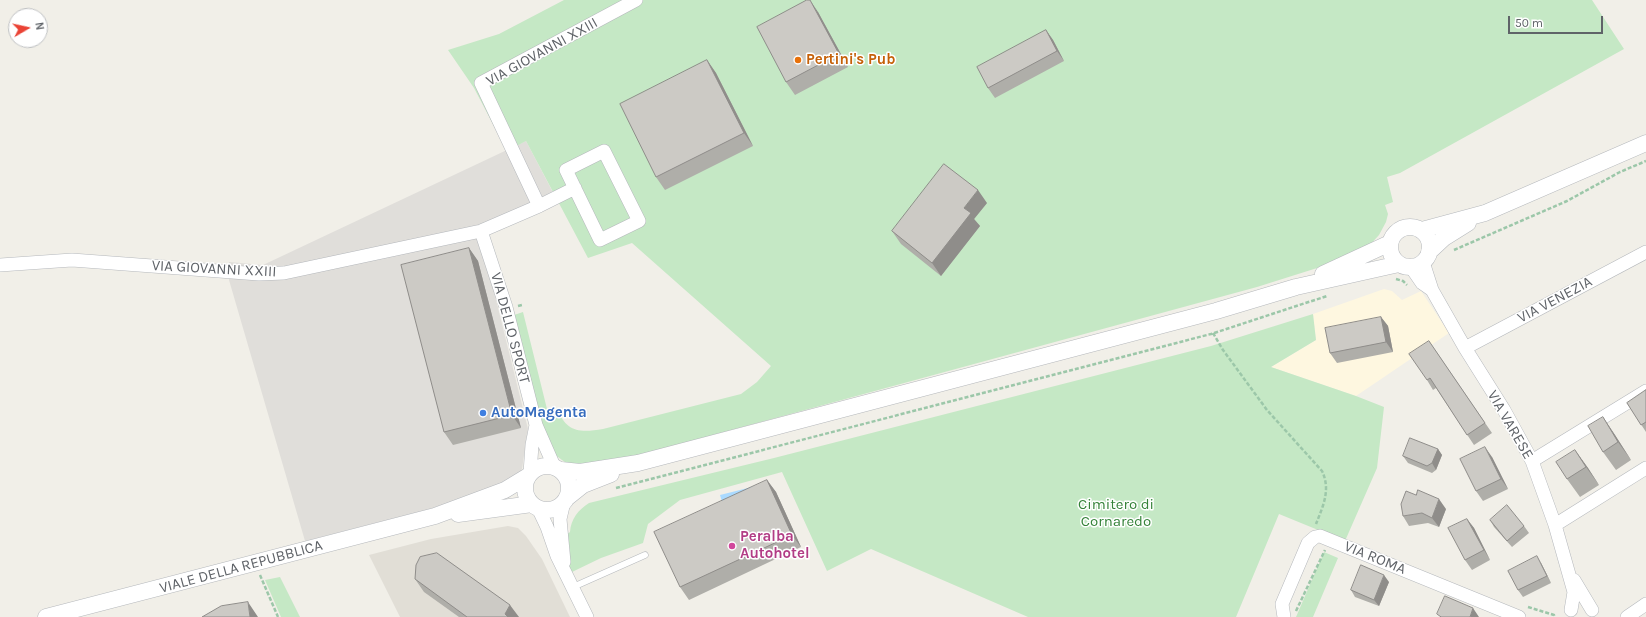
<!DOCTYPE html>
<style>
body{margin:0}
#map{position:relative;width:1646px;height:617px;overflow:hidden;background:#f1efe8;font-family:Karla,sans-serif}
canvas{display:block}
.north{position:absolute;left:8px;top:8px;width:40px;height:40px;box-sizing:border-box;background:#fff;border:1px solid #bfc1c3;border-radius:50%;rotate:81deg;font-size:11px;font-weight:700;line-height:16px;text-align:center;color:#5f6368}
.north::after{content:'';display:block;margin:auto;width:14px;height:18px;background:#ea4335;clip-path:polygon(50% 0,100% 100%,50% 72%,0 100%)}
.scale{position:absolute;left:1508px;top:16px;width:95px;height:18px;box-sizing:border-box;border:2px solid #5f6368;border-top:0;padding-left:5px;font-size:12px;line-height:14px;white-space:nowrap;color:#5f6368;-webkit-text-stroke:3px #fff;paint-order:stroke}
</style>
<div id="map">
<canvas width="1646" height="617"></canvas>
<div class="north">N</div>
<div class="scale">50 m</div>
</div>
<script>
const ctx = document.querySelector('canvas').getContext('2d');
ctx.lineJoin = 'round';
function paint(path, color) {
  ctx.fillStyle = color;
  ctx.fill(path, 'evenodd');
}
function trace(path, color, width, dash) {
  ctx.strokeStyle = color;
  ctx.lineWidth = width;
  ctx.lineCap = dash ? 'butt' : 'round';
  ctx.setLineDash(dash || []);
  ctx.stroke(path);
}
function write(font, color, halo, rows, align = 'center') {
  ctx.font = font + ' Karla,sans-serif';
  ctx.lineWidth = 3;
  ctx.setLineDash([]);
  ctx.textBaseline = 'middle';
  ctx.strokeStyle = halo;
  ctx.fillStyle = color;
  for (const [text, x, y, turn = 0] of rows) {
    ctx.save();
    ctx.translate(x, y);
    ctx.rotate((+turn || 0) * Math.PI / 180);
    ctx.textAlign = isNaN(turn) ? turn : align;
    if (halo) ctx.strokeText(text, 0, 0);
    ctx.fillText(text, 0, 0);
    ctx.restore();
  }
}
const commercial = new Path2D(`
 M1384,289L1392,291L1402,300L1421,291L1449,333L1356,396L1271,367L1316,340L1313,314Z`);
const industrial = new Path2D(`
 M526,141L558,202L480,235L528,429L522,469L519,474L501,487L426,510L305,541L229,280V262L263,265Z`);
const education = new Path2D(`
 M508,526L518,528L526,536L542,559L570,617H400L369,555L431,539Z`);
const green = new Path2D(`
 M564,0H1592L1624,49L1400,173L1387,177L1393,202L1385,205L1388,214L1386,222L1379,235L1368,247L1352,257L1257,287L647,453L590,466L568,464L562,460L554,454L546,439L514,315L523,312L547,409L557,408C566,432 579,433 603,429L741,394L757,382L771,366L632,243L588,258L526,141L507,151L474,88L448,50L499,34Z
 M1313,314L1316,340L1271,367L1356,396L1384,407L1377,468L1345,541L1279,514L1236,617H1028L871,549L827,571L782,472L680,500L648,524L643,543L601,558L572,572L569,565L565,536L570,532C571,519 578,510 589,503L774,458L1211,346Z
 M1324,552L1338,558L1313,617H1296Z
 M280,577L300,617H281L265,580Z`);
const water = new Path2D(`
 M756,486L722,502L720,495Z`);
const path = new Path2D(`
 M1454,250L1567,201L1620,172L1646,161
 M1396,279L1403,281L1407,285
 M518,306L522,305V303
 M1213,333L1223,350L1267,410L1322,471C1331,490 1323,506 1316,524
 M616,488L1211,334L1327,296
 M260,575L278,617
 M1528,607L1554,615V617
 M1296,611L1325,550`);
const service = new Path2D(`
 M573,587L645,555`);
const minor = new Path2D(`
 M604,151L639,221L600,240L566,170Z
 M539,206L481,83L636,0
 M481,231L506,307L536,425L554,466
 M1423,262L1432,290L1465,348L1504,410L1532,461L1555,525L1574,592L1571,610
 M0,265L72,260L259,274L284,273L481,231L539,206L575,188
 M1411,267L1422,283L1432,290
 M1465,348L1646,252
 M1532,461L1646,391
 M530,473L532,445L536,425
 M564,502L560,519L564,562
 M538,508L547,527L557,556L587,617
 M1555,525L1646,468
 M1574,580L1592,610
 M1284,617L1282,604L1308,543L1315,537L1320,536L1519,617
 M1627,617L1646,604`);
const tertiary = new Path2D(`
 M1390 247a20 20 0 1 1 40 0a20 20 0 1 1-40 0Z
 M1422,230L1485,213L1646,143
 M1429,252L1444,238L1468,223
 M1323,274L1390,243
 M525 488a22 22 0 1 1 44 0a22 22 0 1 1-44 0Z
 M561,470L580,472L638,463L1216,311L1296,287L1399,264
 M568,497L583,485L611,474
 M458,514L532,504
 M46,617L435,516L505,490L528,476`);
const wall = new Path2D(`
 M818,12L848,67L795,95L786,82Z
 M1046,30L1053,40L1064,61L995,98L988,88Z
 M707,60L716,73L753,146L665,190L656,177Z
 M987,203L974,219L980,226L941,276L901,244L892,231Z
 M469,248L478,261L521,428L453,445L444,432Z
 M1381,317L1388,326L1393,352L1337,363L1330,353Z
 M1429,341L1492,433L1474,445L1436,388L1433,390L1427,380Z
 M1646,390V432L1627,403Z
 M1603,417L1615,435L1631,460L1616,470L1603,452Z
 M1438,449L1442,455L1436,470L1432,473L1408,463L1403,456Z
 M1575,450L1588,468L1599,485L1580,497L1567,479Z
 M1492,457L1508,489L1483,501L1476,491Z
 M767,480L776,492L801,547L689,600L680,587Z
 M1446,509L1439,527L1428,523L1409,526L1403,516Z
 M1467,519L1474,528L1490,560L1472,570L1465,560Z
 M1490,520L1524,526L1529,533L1512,547L1494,527Z
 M1541,563L1551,583L1523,597L1518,590Z
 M415,579L519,617H459L424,592Z
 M1389,582L1379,606L1355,597L1351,590Z`);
const shadedWall = new Path2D(`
 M810,0L818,12L848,67L839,54Z
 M1046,30L1053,40L1064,61L1057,51Z
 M707,60L716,73L753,146L744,133Z
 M978,190L987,203L974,219L980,226L941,276L932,263L964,208Z
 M469,248L478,261L521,428L512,415Z
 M1381,317L1388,326L1393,352L1386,342Z
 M1603,417L1615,435L1631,460L1618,442Z
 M1485,447L1492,457L1508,489L1501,479Z
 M1438,449L1442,455L1436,470L1432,463Z
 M1575,450L1588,468L1599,485L1586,467Z
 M767,480L776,492L801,547L792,535Z
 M1439,499L1446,509L1439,527L1432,518Z
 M1467,519L1474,528L1490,560L1484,550Z
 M1537,556L1541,563L1551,583L1547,576Z
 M1384,575L1389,582L1379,606L1374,600Z
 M248,602L258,617H250Z
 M510,605L519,617H507L505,614Z
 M1473,608L1479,617H1470Z`);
const building = new Path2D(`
 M807,0H810L839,54L786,82L757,27Z
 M1046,30L1057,51L988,88L977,67Z
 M707,60L744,133L656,177L620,104Z
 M944,164L978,190L964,208L971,213L932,263L892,231Z
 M469,248L512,415L444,432L401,265Z
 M1381,317L1386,342L1330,353L1325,328Z
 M1429,341L1485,423L1467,435L1430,378L1427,380L1409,354Z
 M1646,390V422L1641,425L1627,403Z
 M1603,417L1618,442L1603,452L1588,426Z
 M1410,438L1438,449L1432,463L1427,466L1403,456Z
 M1485,447L1501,479L1476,491L1460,459Z
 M1575,450L1586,467L1567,479L1556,462Z
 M767,480L792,535L680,587L654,532Z
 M1418,490L1439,499L1432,518L1422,513L1403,516L1401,504L1406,491L1416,495Z
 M1507,505L1524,526L1507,541L1490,520Z
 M1467,519L1484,550L1465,560L1448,528Z
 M437,553L510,605L505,614L508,617H467L415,579L416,565L420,557Z
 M1537,556L1547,576L1518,590L1508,571Z
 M1361,565L1384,575L1374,600L1351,590Z
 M1445,596L1473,608L1470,617H1440H1441L1437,614Z
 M248,602L250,617H202L221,606Z`);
const markers = [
 [798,60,4,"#e8710a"],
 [483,413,4,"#3f7fe0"],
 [732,546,4,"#d1479c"]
];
const streetNames = [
 ["VIA GIOVANNI XXIII",542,52,-29],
 ["VIA GIOVANNI XXIII",214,269,3],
 ["VIA VENEZIA",1555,300,-28],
 ["VIA DELLO SPORT",510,328,75],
 ["VIA VARESE",1510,425,60],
 ["VIA ROMA",1375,558,22],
 ["VIALE DELLA REPUBBLICA",241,567,-15]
];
const foodNames = [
 ["Pertini's Pub",806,60]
];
const shopNames = [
 ["AutoMagenta",491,413]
];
const parkNames = [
 ["Cimitero di",1116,505],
 ["Cornaredo",1116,522]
];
const hotelNames = [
 ["Peralba",740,537],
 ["Autohotel",740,554]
];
paint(commercial, '#fef7e0');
paint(industrial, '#e0deda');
paint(education, '#e1ded6');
paint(green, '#c5e8c5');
paint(water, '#aadaff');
trace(service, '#b5b8bc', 7);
trace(minor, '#b5b8bc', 14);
trace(tertiary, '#b5b8bc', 17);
trace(path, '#9cc7a9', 2.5, [4, 2]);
trace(service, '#fff', 6);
trace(minor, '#fff', 13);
trace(tertiary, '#fff', 16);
paint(wall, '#afaea9');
paint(shadedWall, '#8f8d8a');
paint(building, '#cccac5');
trace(building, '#8f8d8a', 1);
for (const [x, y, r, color] of markers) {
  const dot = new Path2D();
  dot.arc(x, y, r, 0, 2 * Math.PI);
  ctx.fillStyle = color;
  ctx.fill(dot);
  trace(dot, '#fff', 1.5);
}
write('15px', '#5f6368', '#fff', streetNames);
write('bold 15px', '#c56008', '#fff', foodNames, 'left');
write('bold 15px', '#366cbe', '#fff', shopNames, 'left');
write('15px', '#348238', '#fff', parkNames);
write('bold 15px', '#b23c85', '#fff', hotelNames, 'left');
</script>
